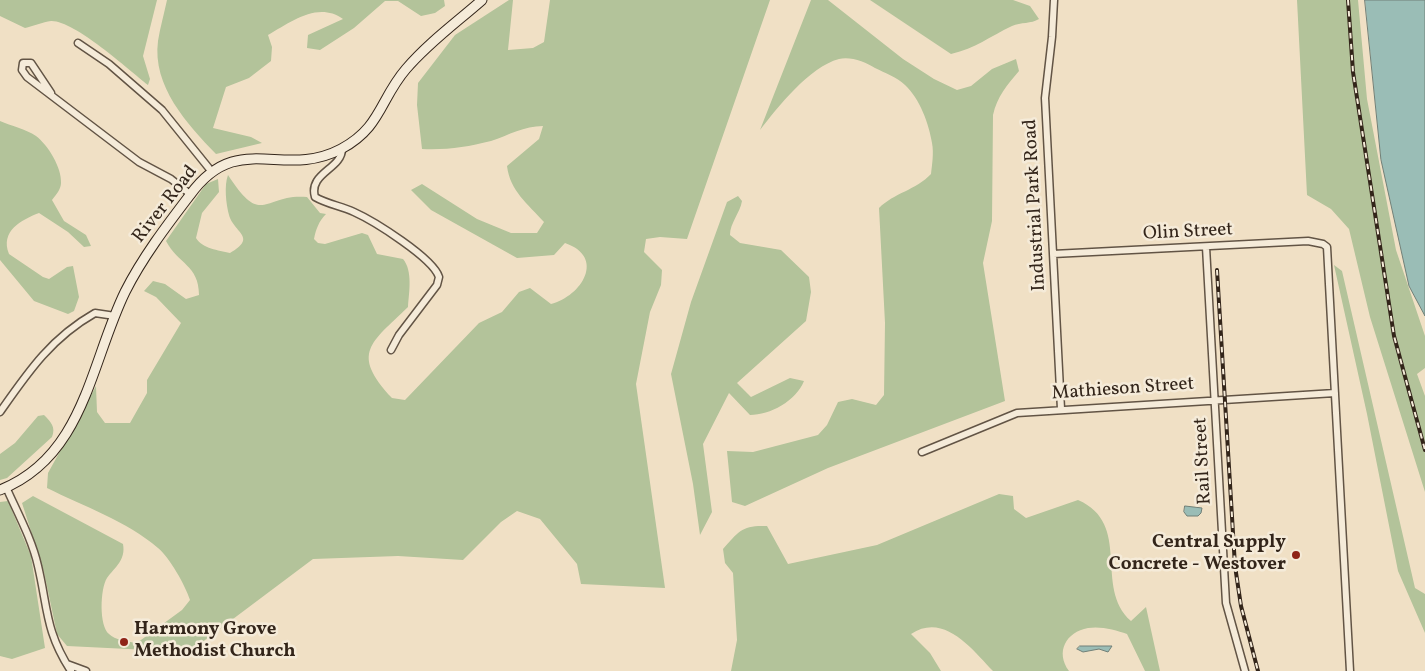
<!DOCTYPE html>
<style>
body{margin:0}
canvas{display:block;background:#f0e0c5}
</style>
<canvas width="1425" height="671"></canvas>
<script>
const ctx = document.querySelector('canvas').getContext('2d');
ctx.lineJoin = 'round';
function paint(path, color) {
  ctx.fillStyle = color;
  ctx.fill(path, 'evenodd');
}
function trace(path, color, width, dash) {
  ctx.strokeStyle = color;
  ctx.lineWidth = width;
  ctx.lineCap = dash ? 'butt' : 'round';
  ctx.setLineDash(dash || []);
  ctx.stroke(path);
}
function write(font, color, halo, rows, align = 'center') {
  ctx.font = font + ' Vollkorn,serif';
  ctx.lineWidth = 5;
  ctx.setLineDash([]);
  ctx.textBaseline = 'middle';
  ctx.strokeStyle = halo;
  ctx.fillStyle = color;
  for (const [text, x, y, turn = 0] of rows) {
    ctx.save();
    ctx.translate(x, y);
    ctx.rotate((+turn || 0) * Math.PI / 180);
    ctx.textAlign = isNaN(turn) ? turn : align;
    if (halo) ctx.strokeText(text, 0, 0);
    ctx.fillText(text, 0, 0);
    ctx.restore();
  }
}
const green = new Path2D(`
 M0,0H157L143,56L150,79L148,85C129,70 74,20 51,21C43,22 33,26 25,28L0,16Z
 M167,0H444L445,6L435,13L421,16L398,1H385L354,28L320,50L307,48L308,35L343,19C318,1 291,22 268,35L272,47L271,61L249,78L226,87L213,128L251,137L262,143L216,154C187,124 152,86 158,41C160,28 164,14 167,0Z
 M509,0H513L508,50L533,48L544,42L550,0H770L687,239L660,237L646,239L644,252L662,270L661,285L650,312L636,384L665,588L581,584L577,564L540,519L517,511L501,522L463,560L398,556L313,559L189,652L67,646L57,634L44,572L22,503L33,496L123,544C126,560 115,567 107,578C100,589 99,626 109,634C115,640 127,641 135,643L141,640L182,610L190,600C185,585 170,558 158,548C127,521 83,506 47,488L48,473L96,386L97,412L105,423H130L147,393V380L181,323L156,297L144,291L153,281L165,284L186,299L199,295C199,265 178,264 166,241L206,184L218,179L219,192L202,213L196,238C203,249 218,250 230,253C258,237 234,233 229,215C226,204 224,185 228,175C263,229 263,193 307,197L320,213L326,214C319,221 316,229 314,239L318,243L325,244L362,233L368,235L377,254L403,259C413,271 409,292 408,307C371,343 350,353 392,398L405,400L479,323L502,312L519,292L530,288L551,304C582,296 606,257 565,243L554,255L517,258L431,210L411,190L422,184L477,219L511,233H537L544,222C528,204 510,191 507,166L539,139L543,126C524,126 509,135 491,141C467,147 448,150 422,149L417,105L418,83L455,35Z
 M811,0H828L903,59L934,79L957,90L971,86L992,69L1016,59L1019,71C1007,85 997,97 993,115L992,221L983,263L1005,401L828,468L745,506L732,502L727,451L753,452L818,435L827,425L838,402L852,399L876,405L884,395L885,323L879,208C894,193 916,190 931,174C932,165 934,153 932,143C929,124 920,99 905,85C897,77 885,73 875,68C866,62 850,56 839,59C809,67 778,107 760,130Z
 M870,0H1013L1030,6L1039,19C1031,24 1021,22 1012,26C989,37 976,48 951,54Z
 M1297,0H1358L1367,99L1396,250L1425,336V368L1417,374L1425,396V492L1370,317L1349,229L1331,209L1307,195Z
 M0,121C11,126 26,129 36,136C48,145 62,168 61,183C61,189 56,195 52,200L64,221L86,235L91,246L84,247L68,232L39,213C21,220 0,231 9,254L43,277L49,279L67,267L73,266L79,297L74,311L68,314L34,301L0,260Z
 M738,196L742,201C740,213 730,223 730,235L740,243L781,250L809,277L811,292L806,321L737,383L751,397L790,378L804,381C796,401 770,415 750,415L729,393L703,444L712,512L700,535L693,484L671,374L691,302L727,202Z
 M1334,265L1342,271L1415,588L1425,594V633L1398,571L1367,414Z
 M44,415C51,422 56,427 52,437L7,478L0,480V454L15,443L38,416Z
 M999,494L1013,496L1014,509L1026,518L1078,500C1133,524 1093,587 1131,621L1146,607L1160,671H1145L1127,634C1116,630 1101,626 1088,628C1066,632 1055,652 1069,671H993C972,649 944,612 911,634L930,653L941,671H731L737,640L733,573L725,563L723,549C739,531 742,525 767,526L788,564L877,545Z
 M8,501L31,556L45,648L12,659L0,656V502Z`);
const water = new Path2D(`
 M1365,0H1425V316L1409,286L1381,160Z
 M1185,506L1202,508L1201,513L1198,516H1187L1184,512Z
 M1080,646H1112L1108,652L1099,649L1083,652L1077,649Z`);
const street = new Path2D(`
 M1054,0L1052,37L1045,98L1061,409
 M78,43L109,64L162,110L212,172
 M51,93L31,63H23L22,70L27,77L139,162L171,179L190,194
 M342,149C342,169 308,173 315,197C327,204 341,206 354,212C374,221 433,258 439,277L437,285L399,335L391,350
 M1206,247L1226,603L1245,671
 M1053,254L1308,241L1323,244L1327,247L1350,671
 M0,412C28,372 51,338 95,313L115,316
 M922,452L1017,413L1335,393
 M6,487C17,512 32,539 38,566C48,608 45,631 71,671
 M67,664L86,671`);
const secondary = new Path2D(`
 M0,490C84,457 90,364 125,292C142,258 167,225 190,195C238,129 282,180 341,149C381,128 380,99 406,69C428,43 457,22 482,0`);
const rail = new Path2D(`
 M1348,0L1353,72L1394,336L1425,450
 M1217,270L1235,566L1241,606L1258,671`);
const markers = [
 [1296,555,5,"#8f2418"],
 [124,642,5,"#8f2418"]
];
const streetNames = [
 ["River Road",166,205,-52],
 ["Industrial Park Road",1036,205,-93],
 ["Olin Street",1188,233,-3],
 ["Mathieson Street",1123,390,-4],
 ["Rail Street",1204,461,-93]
];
const poiNames = [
 ["Central Supply",1286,544],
 ["Concrete - Westover",1286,566],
 ["Harmony Grove",134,631,"left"],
 ["Methodist Church",134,653,"left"]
];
paint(green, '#b3c39a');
paint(water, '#9abdb6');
trace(water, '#718078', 1);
trace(street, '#625445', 9);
trace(secondary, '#33251a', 11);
trace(street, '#f5ebd9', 6);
trace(secondary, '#f5ebd9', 9);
trace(rail, '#33251a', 4);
trace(rail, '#f5ebd9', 2, [5.5]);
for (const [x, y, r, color] of markers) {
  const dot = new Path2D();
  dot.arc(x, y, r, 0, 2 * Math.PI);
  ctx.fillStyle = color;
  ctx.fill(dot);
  trace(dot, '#f5ebd9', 2);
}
write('19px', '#33251a', '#f5ebd9', streetNames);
write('bold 19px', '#33251a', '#f5ebd9', poiNames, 'right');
</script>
